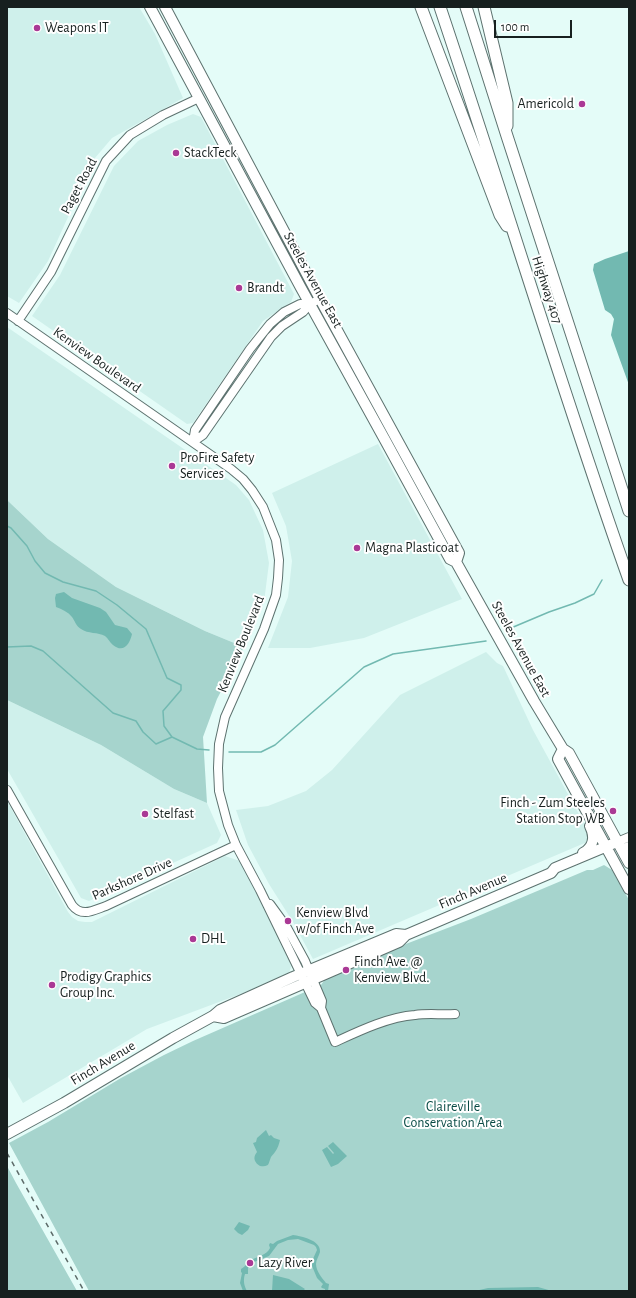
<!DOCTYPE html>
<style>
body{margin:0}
#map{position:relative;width:636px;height:1298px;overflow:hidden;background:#e4fcf8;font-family:"Alegreya Sans",sans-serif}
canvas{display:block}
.frame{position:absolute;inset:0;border:8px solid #17201f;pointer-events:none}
.scale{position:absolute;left:494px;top:20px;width:78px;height:18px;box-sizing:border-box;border:2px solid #17201f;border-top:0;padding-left:5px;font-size:12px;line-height:14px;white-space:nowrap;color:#17201f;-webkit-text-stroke:3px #fff;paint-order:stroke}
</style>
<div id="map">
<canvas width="636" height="1298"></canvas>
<div class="frame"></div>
<div class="scale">100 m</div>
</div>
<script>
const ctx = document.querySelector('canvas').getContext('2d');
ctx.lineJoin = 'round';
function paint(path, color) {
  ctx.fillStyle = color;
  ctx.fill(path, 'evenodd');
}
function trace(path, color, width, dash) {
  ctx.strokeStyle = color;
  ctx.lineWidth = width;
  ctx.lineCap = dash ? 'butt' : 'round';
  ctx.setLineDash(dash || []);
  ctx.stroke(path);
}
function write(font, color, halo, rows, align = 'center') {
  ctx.font = font + ' "Alegreya Sans",sans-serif';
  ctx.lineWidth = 4;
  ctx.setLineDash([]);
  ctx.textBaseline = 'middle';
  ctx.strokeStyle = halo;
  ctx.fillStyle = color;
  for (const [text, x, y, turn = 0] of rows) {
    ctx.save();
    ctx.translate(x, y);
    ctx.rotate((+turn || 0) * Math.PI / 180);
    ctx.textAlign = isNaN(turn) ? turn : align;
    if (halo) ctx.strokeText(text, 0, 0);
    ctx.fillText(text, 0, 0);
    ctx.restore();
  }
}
const built = new Path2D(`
 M7,7H139L155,34L183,98L112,138L95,158L48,261L19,303L7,296Z
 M193,114L201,117L294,294L291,302L263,321L193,423L187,424L32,316L60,275L114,166L138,141L167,125Z
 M7,327L236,485L249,500L263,530L269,563L264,602L244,647L205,631L116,587L48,539L7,500Z
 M378,444L462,599L364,638L310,648H268L288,597L292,561L286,526L272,493Z
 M486,652L497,663L503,666L533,730L587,829L589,832L587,842L313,959L293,922L269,884L248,845L236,810L268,806L306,791L332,770L400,695Z
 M7,700L101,745L174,789L207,803L221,835L217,843L89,901L81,898L7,769Z
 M7,801L68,912L72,917L78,921L85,922H92L96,920L225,856L240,861L289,958L291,967L289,973L283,978L147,1029L23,1103L7,1075Z`);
const green = new Path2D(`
 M7,500L48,539L116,587L205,631L244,647L217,699L203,737L207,803L174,789L101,745L7,700Z
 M604,865L612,870L629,900V1291H89L9,1143L48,1122L121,1078L164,1055L193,1041L321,985L326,978L398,947L471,919L587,870H593Z
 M7,1166L16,1183L77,1291H7Z`);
const water = new Path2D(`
 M629,251V385L611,335L614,319L611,314L605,310L593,270L594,264L605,259Z
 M64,592L72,598L100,608L106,612L115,625L127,628L132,634C130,643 124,654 113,645C110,643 108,638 105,636C98,632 88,634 81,629C76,626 75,621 72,617C68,612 62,609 56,607L55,598L56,594Z
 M266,1130L269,1136L271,1135L274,1138L280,1140C279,1144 278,1148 275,1152C274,1154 272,1155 271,1157C268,1164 270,1167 260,1166C255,1163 252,1158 257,1152L253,1143L256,1142L257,1138Z
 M333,1142L347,1156L338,1164L331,1167L322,1150L327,1147L333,1154L334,1153L328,1146Z
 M239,1222L250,1226L248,1230L242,1235L238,1233L234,1229Z
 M293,1235C301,1236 321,1240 320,1252C319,1256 316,1260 316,1264C316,1271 322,1278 326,1283L329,1284L328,1291H325V1289L322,1288L321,1287L323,1284L317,1278L312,1266V1261L317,1250L316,1247L314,1245L298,1239L288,1240L278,1244L269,1256L254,1262L248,1268V1274H245C243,1280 244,1286 247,1291H243L240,1283L242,1273L241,1272V1269C245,1267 246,1264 250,1261C257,1256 266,1256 270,1248L269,1245L270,1243L273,1244L277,1241Z
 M273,1275L289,1279L305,1289L303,1291H272Z
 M538,1287L552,1291H475L488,1288Z`);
const stream = new Path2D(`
 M7,526L11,528L27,546L35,561L45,573L63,582L96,591L117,605L146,629L167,678L181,685V690L163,711L164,726L172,737L197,749L209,750
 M511,628L549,612L575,603L594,594L602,580
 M7,647L31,646L43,651L113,713L136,721L143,732L156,744L172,737
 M229,752H261L275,745L364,667L393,654L486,641`);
const minor = new Path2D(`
 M7,313L231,469L243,479L252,490L263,507L276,540L279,560L278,578L276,595L264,629L225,717L219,744L218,768L219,791L228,825L236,845L260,890L315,1003L321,1008
 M18,321L51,272L106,161L130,135L163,115L199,98
 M193,442L203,435L271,337L282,326L303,312L310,304L320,299
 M193,442L195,430L250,349L270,324L284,312L300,304H310
 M7,790L72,905C82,918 94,910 106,906L236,845
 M617,842L629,837
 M621,849L629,846
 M270,904L286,926L305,961L322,1001L321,1008L335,1042C359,1031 388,1017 415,1015C428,1013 442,1015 455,1014`);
const major = new Path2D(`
 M150,7L301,288L385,440L450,559L456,562L534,701L563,749L569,753L629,863
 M165,7L320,299L459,553L456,562
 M563,749L558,759L629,889
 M583,853C594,847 595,836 590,826
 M213,1016L224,1018L399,942L406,935L551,873L555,868L617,842
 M7,1134L64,1103L173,1038L213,1016L220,1010L293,977L396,934L406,935`);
const highway = new Path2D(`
 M421,7L500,215L507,226
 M440,7C504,198 562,391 629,580
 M466,7L507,136L629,511
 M484,7L507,103V126`);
const rail = new Path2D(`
 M7,1153L84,1291`);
const markers = [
 [37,28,4,"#aa3995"],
 [582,104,4,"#aa3995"],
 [176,153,4,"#aa3995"],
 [239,288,4,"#aa3995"],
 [172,466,4,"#aa3995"],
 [357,548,4,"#aa3995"],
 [613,811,4,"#aa3995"],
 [145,814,4,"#aa3995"],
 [288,921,4,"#aa3995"],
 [193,939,4,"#aa3995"],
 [346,970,4,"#aa3995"],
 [52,985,4,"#aa3995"],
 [250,1263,4,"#aa3995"]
];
const poiNames = [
 ["Weapons IT",45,28],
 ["Americold",574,104,"right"],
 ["StackTeck",184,153],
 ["Brandt",247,288],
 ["ProFire Safety",180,458],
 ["Services",180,474],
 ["Magna Plasticoat",365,548],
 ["Finch - Zum Steeles",605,803,"right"],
 ["Station Stop WB",605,819,"right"],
 ["Stelfast",153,814],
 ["Kenview Blvd",296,913],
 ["w/of Finch Ave",296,929],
 ["DHL",201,939],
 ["Finch Ave. @",354,962],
 ["Kenview Blvd.",354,978],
 ["Prodigy Graphics",60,977],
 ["Group Inc.",60,993],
 ["Lazy River",258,1263]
];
const streetNames = [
 ["Paget Road",79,186,-62],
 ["Steeles Avenue East",313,280,61],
 ["Highway 407",547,290,72],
 ["Kenview Boulevard",97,360,35],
 ["Kenview Boulevard",241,644,-68],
 ["Steeles Avenue East",521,649,61],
 ["Parkshore Drive",132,879,-24],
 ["Finch Avenue",473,891,-23],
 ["Finch Avenue",103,1063,-31]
];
const parkNames = [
 ["Claireville",453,1107],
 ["Conservation Area",453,1123]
];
paint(built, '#cff0eb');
paint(green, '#a6d4cd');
paint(water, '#72b9b1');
trace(stream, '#72b9b1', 1.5);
trace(minor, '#5d726f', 10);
trace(major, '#5d726f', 12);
trace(highway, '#5d726f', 13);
trace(minor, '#fff', 8);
trace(major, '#fff', 10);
trace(highway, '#fff', 11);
trace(rail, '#5d6b69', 1.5, [5, 5]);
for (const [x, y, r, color] of markers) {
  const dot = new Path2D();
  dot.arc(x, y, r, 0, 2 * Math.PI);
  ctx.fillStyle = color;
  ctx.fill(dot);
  trace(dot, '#fff', 1.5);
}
write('14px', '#17201f', '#fff', poiNames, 'left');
write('14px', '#17201f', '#fff', streetNames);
write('14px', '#094b45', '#fff', parkNames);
</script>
